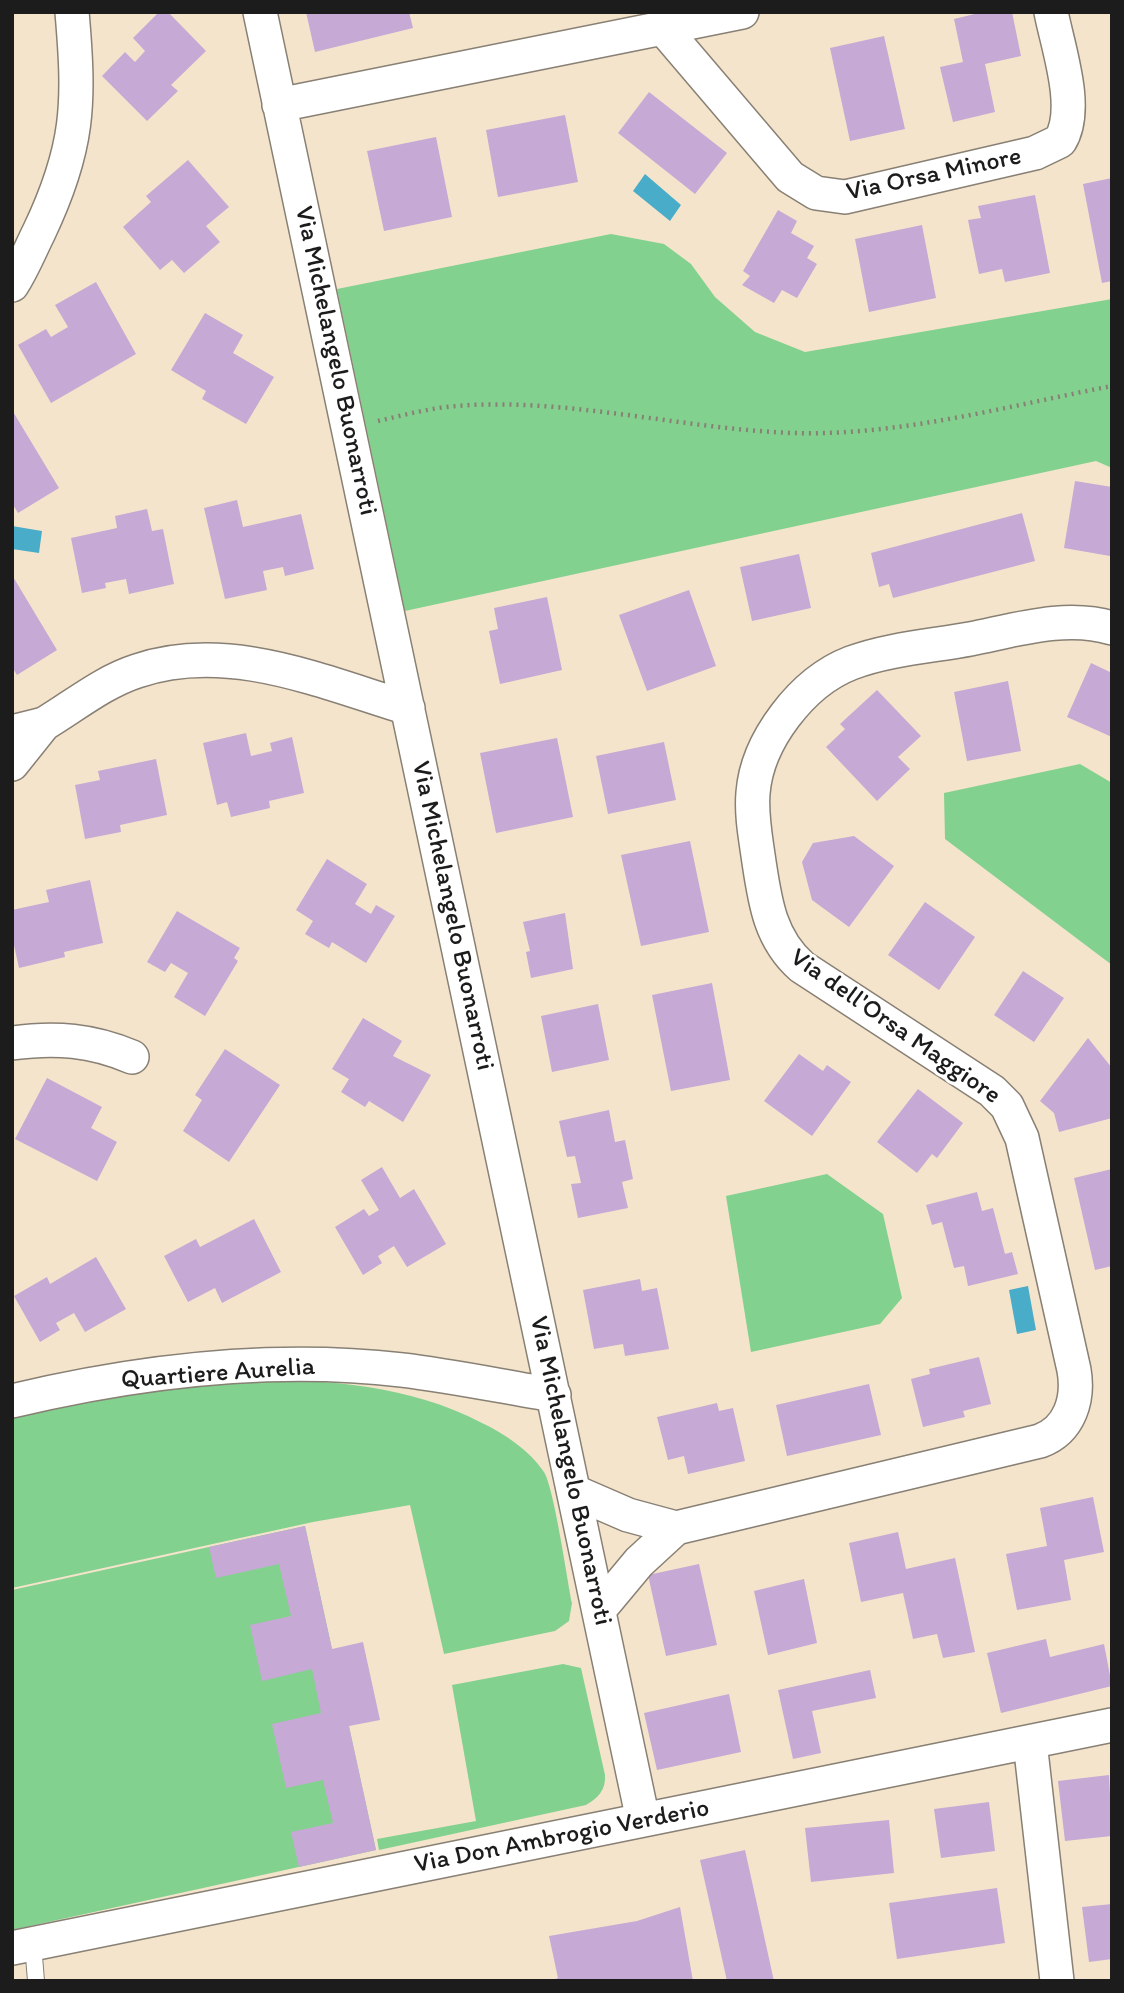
<!DOCTYPE html>
<style>
body{margin:0}
#map{position:relative;width:1124px;height:1993px;overflow:hidden;background:#f5e4cc;font-family:Itim,sans-serif}
canvas{display:block}
.frame{position:absolute;inset:0;border:14px solid #1c1c1c;pointer-events:none}
</style>
<div id="map">
<canvas width="1124" height="1993"></canvas>
<div class="frame"></div>
</div>
<script>
const ctx = document.querySelector('canvas').getContext('2d');
ctx.lineJoin = 'round';
function paint(path, color) {
  ctx.fillStyle = color;
  ctx.fill(path, 'evenodd');
}
function trace(path, color, width, dash) {
  ctx.strokeStyle = color;
  ctx.lineWidth = width;
  ctx.lineCap = dash ? 'butt' : 'round';
  ctx.setLineDash(dash || []);
  ctx.stroke(path);
}
function write(font, color, halo, rows, align = 'center') {
  ctx.font = font + ' Itim,sans-serif';
  ctx.lineWidth = 6;
  ctx.setLineDash([]);
  ctx.textBaseline = 'middle';
  ctx.strokeStyle = halo;
  ctx.fillStyle = color;
  for (const [text, x, y, turn = 0] of rows) {
    ctx.save();
    ctx.translate(x, y);
    ctx.rotate((+turn || 0) * Math.PI / 180);
    ctx.textAlign = isNaN(turn) ? turn : align;
    if (halo) ctx.strokeText(text, 0, 0);
    ctx.fillText(text, 0, 0);
    ctx.restore();
  }
}
const green = new Path2D(`
 M611,234L664,244L691,264L715,297L755,332L805,352L1112,299V468L1096,461L405,611L337,289Z
 M1080,764L1112,783V965L945,839L944,793Z
 M827,1174L883,1214L902,1298L880,1324L751,1352L726,1196Z
 M248,1378C330,1381 407,1384 482,1423C505,1434 529,1450 544,1472C554,1488 567,1578 572,1603L569,1621L555,1631L444,1654L410,1505L313,1522L12,1588V1416L78,1397Z
 M305,1526L376,1850L12,1930V1590Z
 M563,1664L581,1668L605,1775C606,1790 598,1798 586,1805L379,1850L377,1839L476,1821L452,1685Z`);
const water = new Path2D(`
 M645,174L681,205L670,221L633,191Z
 M12,526L42,531L39,553L12,549Z
 M1028,1286L1036,1330L1017,1334L1009,1290Z`);
const building = new Path2D(`
 M159,12H168L206,51L171,85L178,91L147,121L102,76L125,52L135,62L145,51L133,38Z
 M306,12H409L413,28L315,52Z
 M983,12H1012L1021,56L985,64L995,112L953,122L940,67L963,62L954,19Z
 M884,36L905,129L850,141L830,48Z
 M649,92L727,153L695,194L618,133Z
 M565,115L578,182L498,197L486,130Z
 M436,137L452,217L384,231L367,151Z
 M188,160L229,207L206,226L220,242L184,273L172,260L160,270L123,227L151,202L146,196Z
 M1112,178V281L1102,283L1083,184Z
 M1035,195L1050,273L1005,282L1002,269L979,274L968,220L981,218L978,206Z
 M778,210L797,221L791,233L814,246L807,258L817,264L797,298L782,290L774,303L742,285L750,276L743,271Z
 M922,225L936,298L869,312L855,239Z
 M96,282L136,354L51,403L18,345L46,329L51,337L68,327L55,305Z
 M205,313L243,335L233,353L274,377L246,424L202,399L206,391L171,370Z
 M12,410L59,488L18,513L12,503Z
 M1075,481L1112,487L1110,556L1064,548Z
 M237,500L243,527L301,514L314,569L285,576L283,567L263,571L267,590L225,599L204,508Z
 M147,509L152,531L163,529L174,584L129,594L126,579L105,583L106,588L82,593L71,538L117,528L115,516Z
 M1022,513L1035,561L893,598L889,584L879,587L871,553Z
 M799,554L811,608L752,621L740,567Z
 M12,575L57,650L17,675L12,667Z
 M689,590L716,666L647,691L619,615Z
 M547,597L562,670L500,684L489,631L498,629L494,608Z
 M1091,663L1112,673V737L1067,717Z
 M1008,681L1021,751L967,761L954,692Z
 M877,690L921,736L898,757L910,769L877,801L826,747L845,729L840,724Z
 M246,733L251,756L272,751L270,743L292,737L304,793L269,801L270,808L231,817L227,802L217,805L203,743Z
 M557,738L573,817L496,833L480,753Z
 M664,742L676,800L608,814L596,756Z
 M156,759L167,815L120,825L121,832L85,839L75,785L100,780L98,771Z
 M854,836L894,866L849,927L812,900L802,862L813,843Z
 M690,841L709,932L641,946L621,855Z
 M327,859L367,884L355,904L371,914L376,905L395,916L366,963L332,942L329,948L305,934L313,921L296,910Z
 M90,880L103,943L64,952L65,957L19,968L12,936V910L49,902L46,890Z
 M925,902L975,937L939,990L888,955Z
 M177,911L240,948L234,958L238,961L205,1016L174,997L188,973L171,963L165,972L147,962Z
 M565,913L573,969L531,978L526,952L530,951L523,922Z
 M1023,971L1064,998L1034,1042L994,1015Z
 M712,983L730,1080L671,1091L652,995Z
 M598,1004L609,1060L552,1072L541,1016Z
 M363,1018L402,1041L393,1056L431,1075L403,1122L369,1101L365,1107L341,1092L349,1079L332,1069Z
 M1088,1038L1112,1068V1118L1059,1132L1054,1113L1040,1101Z
 M225,1049L280,1085L229,1162L183,1131L202,1100L195,1095Z
 M799,1054L823,1071L827,1065L851,1082L812,1136L764,1101Z
 M47,1078L102,1107L91,1128L117,1142L97,1181L15,1139Z
 M918,1089L963,1123L937,1158L932,1154L917,1173L877,1142Z
 M609,1110L615,1142L625,1140L633,1179L622,1182L628,1208L578,1218L571,1184L581,1183L575,1156L567,1157L559,1121Z
 M382,1167L400,1198L414,1189L446,1244L407,1267L394,1246L378,1256L382,1263L363,1275L335,1227L364,1209L369,1216L379,1210L361,1180Z
 M1112,1169V1266L1095,1270L1074,1178Z
 M977,1192L982,1211L993,1208L1005,1254L1012,1252L1018,1274L968,1286L964,1266L954,1268L942,1222L932,1225L926,1205Z
 M254,1219L281,1272L222,1303L215,1288L188,1302L164,1256L196,1239L200,1247Z
 M96,1257L126,1309L85,1332L74,1313L56,1323L60,1330L40,1342L14,1296L47,1277L50,1284Z
 M640,1279L642,1291L657,1288L669,1349L625,1356L623,1344L594,1349L583,1290Z
 M979,1357L991,1404L963,1411L965,1417L923,1427L911,1379L930,1374L929,1369Z
 M869,1384L881,1435L787,1456L776,1405Z
 M717,1403L719,1411L733,1408L745,1461L688,1474L684,1456L668,1460L657,1417Z
 M1093,1497L1104,1552L1064,1560L1071,1600L1017,1610L1006,1554L1047,1546L1040,1508Z
 M305,1526L332,1649L363,1642L380,1720L349,1726L376,1850L299,1867L291,1832L333,1823L323,1780L286,1788L272,1724L321,1713L312,1669L262,1681L250,1625L291,1616L279,1564L216,1578L209,1547Z
 M898,1532L906,1569L955,1558L975,1652L943,1658L937,1634L913,1639L903,1593L861,1602L849,1543Z
 M699,1564L717,1645L666,1656L648,1575Z
 M804,1579L817,1643L768,1655L754,1591Z
 M1046,1639L1050,1657L1104,1644L1112,1686L1001,1713L987,1653Z
 M870,1670L876,1698L812,1711L821,1753L793,1759L778,1690Z
 M729,1694L741,1752L657,1770L644,1713Z
 M1109,1775L1112,1836L1065,1841L1058,1781Z
 M989,1802L995,1851L941,1858L934,1809Z
 M889,1820L894,1873L811,1882L805,1828Z
 M745,1850L774,1981H727L700,1860Z
 M997,1888L1005,1943L897,1959L889,1903Z
 M1112,1904V1959L1089,1962L1082,1907Z
 M680,1907L693,1981H550L558,1978L549,1936L637,1921Z`);
const path = new Path2D(`
 M378,421C404,415 430,408 456,406C568,397 681,429 793,433C901,436 1007,406 1112,386`);
const service = new Path2D(`
 M33,1944L36,1981`);
const minor = new Path2D(`
 M260,12L643,1820
 M663,28L790,177L816,193L845,197L1035,153L1060,141C1080,109 1058,48 1051,12
 M279,105L742,12
 M12,285C23,268 30,250 39,232C79,148 80,104 72,12
 M44,724C74,706 103,682 137,671C227,640 322,682 408,708
 M12,732L44,724L12,764
 M12,1043C56,1037 92,1040 132,1057
 M12,1401C138,1371 273,1355 402,1370C453,1376 504,1387 554,1395
 M575,1492L628,1515L676,1528
 M599,1610L639,1562L676,1528L1040,1441C1070,1430 1079,1399 1074,1370L1022,1138L1007,1106L992,1091L802,967C770,939 765,902 759,862C756,840 751,816 753,793C757,741 802,682 851,663C888,649 932,646 970,639C1016,630 1066,614 1112,628
 M1030,1742L1057,1981
 M12,1948L1112,1725`);
const streetNames = [
 ["Via Orsa Minore",934,175,-12],
 ["Via Michelangelo Buonarroti",335,361,78],
 ["Via Michelangelo Buonarroti",452,916,78],
 ["Via dell'Orsa Maggiore",895,1027,35],
 ["Quartiere Aurelia",218,1374,-4],
 ["Via Michelangelo Buonarroti",570,1471,78],
 ["Via Don Ambrogio Verderio",562,1837,-11]
];
paint(green, '#83d18f');
paint(water, '#49adc9');
paint(building, '#c6a9d5');
trace(service, '#888074', 18);
trace(minor, '#888074', 36);
trace(path, '#888074', 4.5, [2, 5]);
trace(service, '#fff', 16);
trace(minor, '#fff', 33);
write('26px', '#1c1c1c', '#fff', streetNames);
</script>
